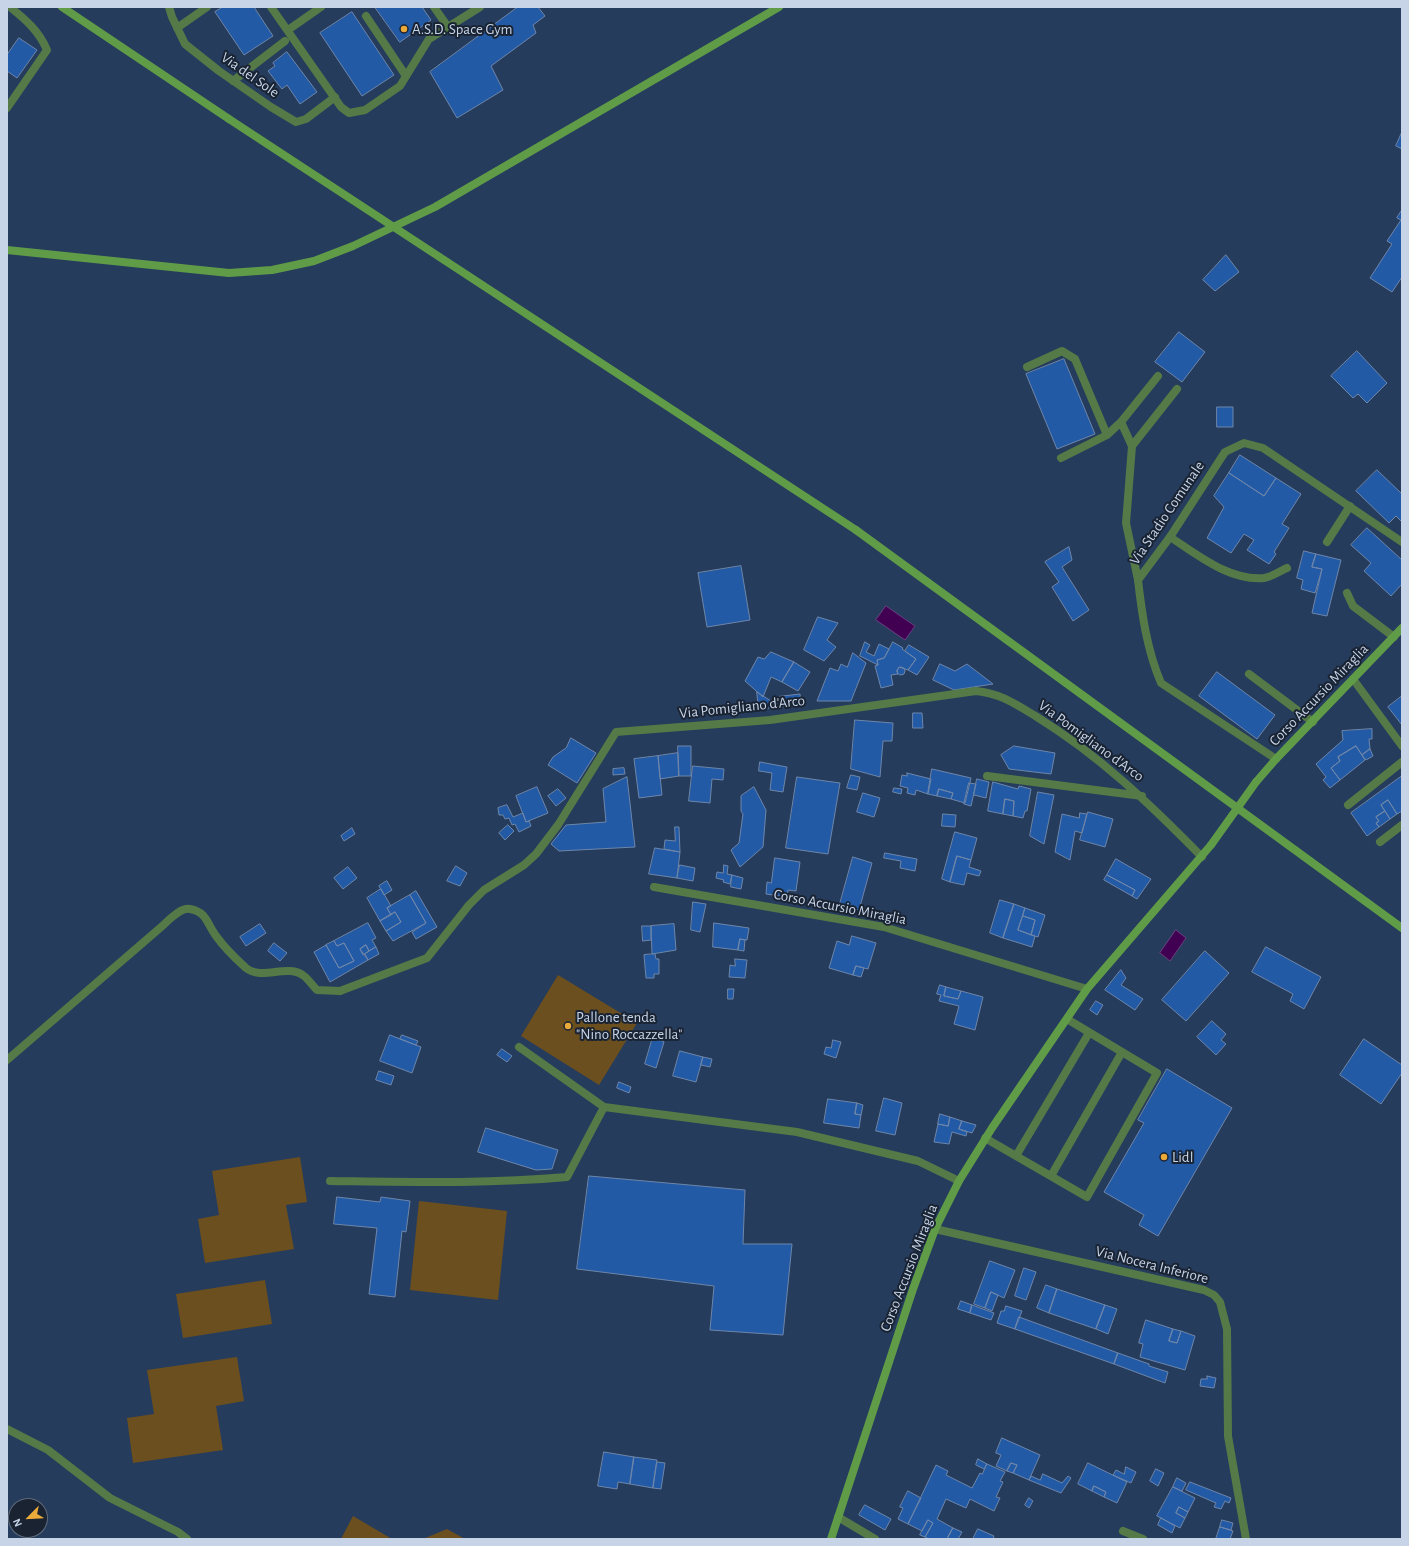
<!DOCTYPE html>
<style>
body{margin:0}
#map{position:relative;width:1409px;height:1546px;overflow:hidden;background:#263c5c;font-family:"Alegreya Sans",sans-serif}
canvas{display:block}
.frame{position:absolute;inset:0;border:8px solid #c7d4e8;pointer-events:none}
.north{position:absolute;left:8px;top:1498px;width:40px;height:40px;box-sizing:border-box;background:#192332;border:1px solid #5f6a7b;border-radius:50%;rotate:246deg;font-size:11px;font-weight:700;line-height:16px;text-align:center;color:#c7d4e8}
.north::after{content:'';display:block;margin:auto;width:14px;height:18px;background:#eaaa39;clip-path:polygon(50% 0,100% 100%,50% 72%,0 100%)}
</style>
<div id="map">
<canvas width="1409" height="1546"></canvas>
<div class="frame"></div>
<div class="north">N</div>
</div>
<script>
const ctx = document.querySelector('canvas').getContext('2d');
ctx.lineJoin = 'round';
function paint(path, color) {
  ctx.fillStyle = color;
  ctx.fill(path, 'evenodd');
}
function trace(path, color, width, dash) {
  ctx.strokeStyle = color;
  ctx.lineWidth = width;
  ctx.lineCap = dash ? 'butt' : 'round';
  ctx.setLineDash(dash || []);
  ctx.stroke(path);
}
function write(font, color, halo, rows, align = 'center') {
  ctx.font = font + ' "Alegreya Sans",sans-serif';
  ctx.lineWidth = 4;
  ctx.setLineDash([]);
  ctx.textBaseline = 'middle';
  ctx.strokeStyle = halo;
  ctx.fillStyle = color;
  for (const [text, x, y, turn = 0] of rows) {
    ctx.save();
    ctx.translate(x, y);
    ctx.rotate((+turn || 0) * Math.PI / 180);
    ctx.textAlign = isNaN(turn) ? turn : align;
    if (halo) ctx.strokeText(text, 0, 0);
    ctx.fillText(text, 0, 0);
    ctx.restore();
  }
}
const green = new Path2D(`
 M558,975L637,1023L599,1085L521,1036Z
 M300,1157L307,1202L286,1205L294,1249L205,1263L198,1219L219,1215L212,1171Z
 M419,1201L507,1211L498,1300L410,1290Z
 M265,1280L272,1324L183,1338L176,1294Z
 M237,1357L244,1401L216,1406L223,1450L133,1463L127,1418L154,1414L147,1370Z
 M353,1516L392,1539H341Z
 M447,1529L465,1539H423Z`);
const water = new Path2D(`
 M886,606L915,626L905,640L876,620Z
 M1176,930L1186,938L1170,961L1160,953Z`);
const building = new Path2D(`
 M223,7H254L273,36L244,55L215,12Z
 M375,7H422L431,20L400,42Z
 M518,7H538L545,16L533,25L536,33L491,66L503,90L457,118L430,72Z
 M352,12L394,75L362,96L320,33Z
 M19,38L37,50L17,78L7,71V55Z
 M287,52L317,92L300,104L287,85L282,89L268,71L275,66L273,63Z
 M1402,132V149L1396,146Z
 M1402,210V277L1392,292L1370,278L1392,244L1387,241L1401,220L1397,218Z
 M1226,255L1239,272L1215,291L1203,280Z
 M1179,332L1205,352L1182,382L1155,362Z
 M1357,351L1387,383L1367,403L1358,394L1353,398L1331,376Z
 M1064,359L1095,434L1057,449L1026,374Z
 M1217,407H1233V427H1217Z
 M1240,455L1276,478L1264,496L1229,473Z
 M1377,470L1402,494V522L1396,516L1389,523L1356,491Z
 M1229,473L1264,496L1276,478L1301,494L1282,524L1289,528L1274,552L1276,554L1269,564L1247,550L1254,540L1244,534L1231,553L1207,538L1224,507L1214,496Z
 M1367,528L1402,560V584L1391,596L1364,571L1371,563L1351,545Z
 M1069,547L1072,560L1062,567L1089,610L1073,621L1052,587L1059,582L1045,562Z
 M1304,551L1316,554L1312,567L1322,569L1315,593L1301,589L1303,580L1297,578Z
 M1316,554L1341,560L1327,616L1312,613L1322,569L1312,567Z
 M741,566L750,620L707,627L698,573Z
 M818,617L838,623L827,640L836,647L824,661L804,650Z
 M865,642L870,645L866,652L874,656L879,644L889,649L884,658L877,660L878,665L860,656Z
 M893,642L903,648L902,649L916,659L908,670L899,667L897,671L898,674L891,675L893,685L881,688L875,666L878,665L877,660L884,658Z
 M909,645L929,657L917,675L908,670L916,659L905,651Z
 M771,652L794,662L782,682L771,677L763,697L745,681L758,657L764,659Z
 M853,653L866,663L851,701H817L830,668L838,671L841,664L847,667Z
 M794,662L810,672L798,691L782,682Z
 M940,664L955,671L967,664L993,684L954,690L933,680Z
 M897 671a4 4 0 1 1 8 0a4 4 0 1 1-8 0Z
 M1217,672L1275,715L1257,739L1199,696Z
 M757,692L771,701L774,697L800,694L801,705L759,709Z
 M1402,696V725L1388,707Z
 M913,713H922L923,728H913Z
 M855,720L893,723L892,741H883L880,777L851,769Z
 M1372,729V739H1369L1370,749L1362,755L1356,746L1338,757L1340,761L1331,768L1340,780L1330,788L1323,780L1326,777L1316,764L1343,740L1342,731Z
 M571,738L596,753L577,783L548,765L553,757L566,748Z
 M678,746H691V776H679Z
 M1014,746L1055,753L1051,774L1009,769L1001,755Z
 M1356,746L1365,760L1340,780L1331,768L1340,761L1338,757Z
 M1370,749L1373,756L1366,760L1362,755Z
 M678,753L679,776L660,779L658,756Z
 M658,756L662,795L639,798L634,759Z
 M760,762L787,767L783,792L770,790L772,773L759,771Z
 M693,766L724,769L723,780L712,779L710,803L689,801Z
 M624,768L625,774L613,775V769Z
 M932,769L971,778L965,803L951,799L953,793L939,789L937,796L928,794Z
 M907,773L931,779L928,794L916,790L915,795L907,793L908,788L900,786L902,775L907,776Z
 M851,775L860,777L857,790L847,788Z
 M1402,776V811L1397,814L1388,800L1381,805L1385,811L1376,817L1379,821L1376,823L1379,827L1367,836L1351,813Z
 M627,777L635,847L559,851L551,844L566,825L606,822L603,789Z
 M797,777L840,783L828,854L786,848Z
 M977,779L989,782L986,798L974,795Z
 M993,782L1018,789L1019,786L1031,789L1027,811H1025L1023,818L1013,816L1014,801L1005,799L1003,814L988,811Z
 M969,783L976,784L971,806L964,804Z
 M537,787L548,813L526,822L516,796Z
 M754,787L766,810L763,847L740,867L731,850L739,843L743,814L741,811V796Z
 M894,788L902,789L901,794L893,792Z
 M558,789L566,798L556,806L548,796Z
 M939,789L953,793L951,799L937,796Z
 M1038,792L1054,795L1044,844L1030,836Z
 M863,793L880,798L874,817L857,812Z
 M1005,799L1014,801L1013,816L1003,814Z
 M1388,800L1397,814L1390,819L1381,805Z
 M507,805L513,817L523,813L526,822L529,821L531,826L519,832L515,824L512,825L509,818L505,819L503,815H499L498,808Z
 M1385,811L1390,819L1379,827L1376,823L1379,821L1376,817Z
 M1088,812L1113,819L1105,847L1080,840Z
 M1080,813L1087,814L1082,833L1075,831L1070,860L1055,852L1062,814L1079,818Z
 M943,814L956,815L955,827L942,826Z
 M508,825L514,831L505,840L499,833Z
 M675,827H679L680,852L664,849L665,840L675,841Z
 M352,828L355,834L344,841L341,836Z
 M955,832L977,838L971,860L957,856L950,882L942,879Z
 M655,848L680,852L677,878L649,874Z
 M885,853L917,859L915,871L900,868L901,861L884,858Z
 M957,856L971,860L969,867L981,871L979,876L967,873L964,885L950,882Z
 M853,857L872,863L859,910L840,904Z
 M775,858L800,862L796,891L788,890L787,897L766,894L767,882L771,883Z
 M1116,859L1151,879L1137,899L1132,896L1135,890L1107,875Z
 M680,865L695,868L693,881L677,878Z
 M724,865L728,866L727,874L732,875L730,884L723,882L724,880L716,878L717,872L723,873Z
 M456,866L467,873L460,886L447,881Z
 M348,867L357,878L343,889L334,878Z
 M732,875L743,878L741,889L731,887Z
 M1107,875L1135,890L1132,896L1104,880Z
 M387,881L392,890L384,895L379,886Z
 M381,889L391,906L387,908L391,915L380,921L367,898Z
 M416,891L437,927L416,939L412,932L426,923L410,895Z
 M410,895L426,923L393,941L386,931L401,922L395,912L391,915L387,908Z
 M1000,900L1014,904L1003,938L990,933Z
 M693,902L706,904L700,932L691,930Z
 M1014,904L1025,908L1018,930L1035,936L1032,947L1003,938Z
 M1025,908L1045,915L1038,937L1031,935L1035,920L1023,916Z
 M395,912L401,922L386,931L380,921Z
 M1023,916L1035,920L1031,935L1018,930Z
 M368,923L376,938L372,940L376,947L369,951L366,945L360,949L368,960L330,982L314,952L326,945L339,968L354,961L344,943L337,946L334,941Z
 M714,923L749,928L747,940L740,939L738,950L713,947Z
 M260,924L266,933L246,946L240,937Z
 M674,924L676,950L652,954L651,926Z
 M642,926H651V940L643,941Z
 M852,936L876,943L868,969L856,966L853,975L829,968L837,941L849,945Z
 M740,939L745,940L744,951L738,950Z
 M334,941L337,946L344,943L354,961L339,968L326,945Z
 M274,943L287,953L280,961L268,951Z
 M366,945L369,951L363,955L360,949Z
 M376,947L379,954L368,960L365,954Z
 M1266,947L1321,977L1304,1009L1290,1001L1293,994L1252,972Z
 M1205,951L1229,973L1186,1021L1162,1000Z
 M655,954L656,959H659V974H654V978H646L644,955Z
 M735,959L747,960L745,978L729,977L730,965L735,966Z
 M856,966L864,968L861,977L853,975Z
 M1121,970L1126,978L1121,985L1143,999L1135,1010L1105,990Z
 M940,985L946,987L944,996L958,999L961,991L983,997L975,1030L954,1024L959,1006L939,1001L941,995L937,994Z
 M946,987L961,991L958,999L944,996Z
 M728,989H734L733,999H728Z
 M1096,1001L1103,1005L1097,1015L1090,1010Z
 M1212,1021L1226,1034L1221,1040L1226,1044L1216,1055L1197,1037Z
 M390,1035L421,1047L412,1073L380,1061Z
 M402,1035L418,1041L416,1045L400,1039Z
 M653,1037L664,1042L656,1068L645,1064Z
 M1364,1039L1402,1065V1073L1381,1104L1340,1075Z
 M833,1040L841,1042L836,1058L824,1054L826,1047L831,1048Z
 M502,1049L512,1056L507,1062L497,1055Z
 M680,1051L703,1057L696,1082L673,1076Z
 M703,1057L712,1059L710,1067L701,1065Z
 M1167,1069L1232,1108L1158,1236L1139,1225L1144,1215L1104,1192L1144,1123L1138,1120Z
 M379,1071L394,1076L391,1085L376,1080Z
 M619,1082L631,1087L629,1093L617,1088Z
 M884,1098L902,1103L895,1135L876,1131Z
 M828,1099L857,1103L855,1114L861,1115L859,1128L824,1123Z
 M857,1103L863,1105L861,1115L855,1114Z
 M940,1114L950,1117L948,1126L938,1124Z
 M950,1117L962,1121L959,1129L967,1132L966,1136L952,1132L949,1144L934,1142L938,1124L948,1126Z
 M962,1121L976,1125L972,1133L959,1129Z
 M486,1128L558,1150L552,1169L536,1170L478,1152Z
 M589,1176L745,1190L743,1244H792L783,1335L710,1330L714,1286L577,1269Z
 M337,1197L380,1202L381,1197L410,1201L406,1232L402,1231L395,1297L369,1294L377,1228L334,1224Z
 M990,1261L1015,1270L1004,1298L991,1292L985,1308L974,1304Z
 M1024,1268L1036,1272L1026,1300L1015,1296Z
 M1046,1285L1057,1289L1049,1313L1037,1308Z
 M1057,1289L1105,1305L1096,1329L1049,1313Z
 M991,1292L998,1295L992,1311L985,1308Z
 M961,1301L972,1305L970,1313L958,1309Z
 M972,1305L994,1313L991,1320L970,1313Z
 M1105,1305L1117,1309L1108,1334L1096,1329Z
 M1006,1306L1022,1311L1015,1329L997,1323L1001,1311H1004Z
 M1019,1317L1118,1353L1114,1364L1015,1329Z
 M1146,1320L1173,1329L1169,1341L1177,1343L1181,1331L1195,1336L1185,1370L1140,1357L1143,1344L1139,1343Z
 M1173,1329L1181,1331L1177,1343L1169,1341Z
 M1118,1353L1149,1364V1366L1168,1372L1165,1383L1114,1364Z
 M1207,1376L1216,1378L1214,1388L1200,1386L1201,1379H1207Z
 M1002,1438L1040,1455L1029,1480L1013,1473L1017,1465L1011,1463L1007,1471L996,1466L1001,1455L996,1453Z
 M604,1452L634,1457L630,1484L618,1482L617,1489L598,1486Z
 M634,1457L657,1460L653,1488L630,1484Z
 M978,1459L987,1464L984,1469L976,1465Z
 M657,1462L665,1463L661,1489L653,1488Z
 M1011,1463L1017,1465L1013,1473L1007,1471Z
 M1088,1463L1127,1482L1117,1503L1104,1497L1106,1492L1094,1486L1092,1491L1078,1484Z
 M987,1464L1005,1472L1000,1481L1003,1482L996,1497L1000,1498L994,1511L970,1499L966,1508L946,1499L937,1519L953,1528L947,1539H929L925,1537L933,1523L928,1520L922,1531L908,1524L936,1465L948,1471L946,1475L972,1488L980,1473L982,1474Z
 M1126,1467L1136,1472L1131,1483L1113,1475L1116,1470L1124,1474Z
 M1156,1469L1164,1473L1158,1486L1150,1481Z
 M1043,1474L1062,1483L1068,1476L1071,1478L1061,1493L1029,1480L1031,1476L1040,1480Z
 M1177,1478L1186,1483L1182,1491L1173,1487Z
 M1190,1482L1231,1498L1229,1503L1225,1501L1221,1509L1214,1507L1216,1503L1186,1490Z
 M1094,1486L1106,1492L1104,1497L1092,1491Z
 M1173,1487L1195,1498L1188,1512L1179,1507L1176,1513L1185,1518L1180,1528L1157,1516Z
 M908,1491L921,1498L908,1524L898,1519L903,1508L900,1507Z
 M1029,1498L1033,1501L1029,1508L1025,1505Z
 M865,1505L891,1519L885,1530L859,1515Z
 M1179,1507L1188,1512L1185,1518L1176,1513Z
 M1161,1518L1175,1526L1172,1533L1158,1525Z
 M928,1520L933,1523L925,1537L920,1535Z
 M1222,1520L1233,1523L1231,1530L1220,1527Z
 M1220,1527L1233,1531L1230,1539H1216Z
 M953,1528L962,1532L958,1539H947Z
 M978,1529L994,1536L993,1539H973Z`);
const lane = new Path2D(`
 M434,7L448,27
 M366,16L406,76
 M1027,367L1062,351L1075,359L1107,435L1121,422
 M1132,446L1121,422L1158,376
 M1061,458L1107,435
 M1170,537C1198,555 1229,581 1264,578C1271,577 1280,571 1287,568
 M1327,542L1350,506
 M1138,580L1126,523L1132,446L1177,389
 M1347,593L1353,606L1394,637
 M1249,674L1313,722
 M1353,679L1402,746
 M1348,805L1402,762
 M1380,842L1402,825
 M519,1047L604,1107
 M7,1060L160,928C167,922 180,907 190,909C207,912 207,924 216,936C224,947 236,959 246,968C262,981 288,963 304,976C309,980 313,986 317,990L340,991
 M985,1138L1087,1197L1157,1073L1067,1019
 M1016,1156L1089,1033
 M1051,1176L1122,1052
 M330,1181C409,1182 488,1184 567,1177L604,1107L797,1132L918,1161L959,1181
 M7,1429L48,1450L110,1498L178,1532L187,1539`);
const street = new Path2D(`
 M169,7L172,17L185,44L219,71L271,107L296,122L306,119L335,97
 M271,7L341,107L349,113L365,110L400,86L429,39L480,7
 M177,28L207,7
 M288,30L321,7
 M233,81L285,41
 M7,108L47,50C39,31 26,20 10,7
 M1276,759L1161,683C1147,650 1142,615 1138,580L1170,537L1225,452L1244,443L1263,448L1402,542
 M987,776L1142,796
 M654,887L884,927L1087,989
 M340,991L427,958L469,905L484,890L524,865L536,854L558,825L616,732L770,720L976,691C1000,693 1017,705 1037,717C1100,756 1150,804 1202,857
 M935,1229L1204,1290L1214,1295L1220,1302L1227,1329L1228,1436L1246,1539
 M838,1517L875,1539
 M1123,1531L1143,1539`);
const secondary = new Path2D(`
 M62,7L229,119
 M7,250L229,273L272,270L314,261L353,246L435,207L779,7
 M856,530L1402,928
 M1256,782L1276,759L1402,628
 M831,1539L913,1289L935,1229L959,1181L992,1128L1087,989L1211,845`);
const secondaryBridge = new Path2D(`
 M229,119L856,530
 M1211,845L1256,782`);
const markers = [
 [404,29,4,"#eaaa39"],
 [568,1026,4,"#eaaa39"],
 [1164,1157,4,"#eaaa39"]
];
const poiNames = [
 ["A.S.D. Space Gym",412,29],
 ["Pallone tenda",576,1017],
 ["\"Nino Roccazzella\"",576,1034],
 ["Lidl",1172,1157]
];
const streetNames = [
 ["Via del Sole",250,75,35],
 ["Via Stadio Comunale",1167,513,-56],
 ["Corso Accursio Miraglia",1319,695,-46],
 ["Via Pomigliano d'Arco",742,707,-6],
 ["Via Pomigliano d'Arco",1091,741,36],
 ["Corso Accursio Miraglia",840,907,11],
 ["Via Nocera Inferiore",1152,1265,14],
 ["Corso Accursio Miraglia",909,1268,-69]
];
paint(green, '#6c4f1e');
paint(water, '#410052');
trace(water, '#69407f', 1);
paint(building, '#235aa6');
trace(building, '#6d86aa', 1);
trace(lane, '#557a47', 8);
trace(street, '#557a47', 8);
trace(secondary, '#609c48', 8);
trace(secondaryBridge, '#609c48', 8);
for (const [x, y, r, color] of markers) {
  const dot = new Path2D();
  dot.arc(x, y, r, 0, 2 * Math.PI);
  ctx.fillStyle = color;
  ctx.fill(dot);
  trace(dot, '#192332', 1.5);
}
write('15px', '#c7d4e8', '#192332', poiNames, 'left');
write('15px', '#c7d4e8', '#192332', streetNames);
</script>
